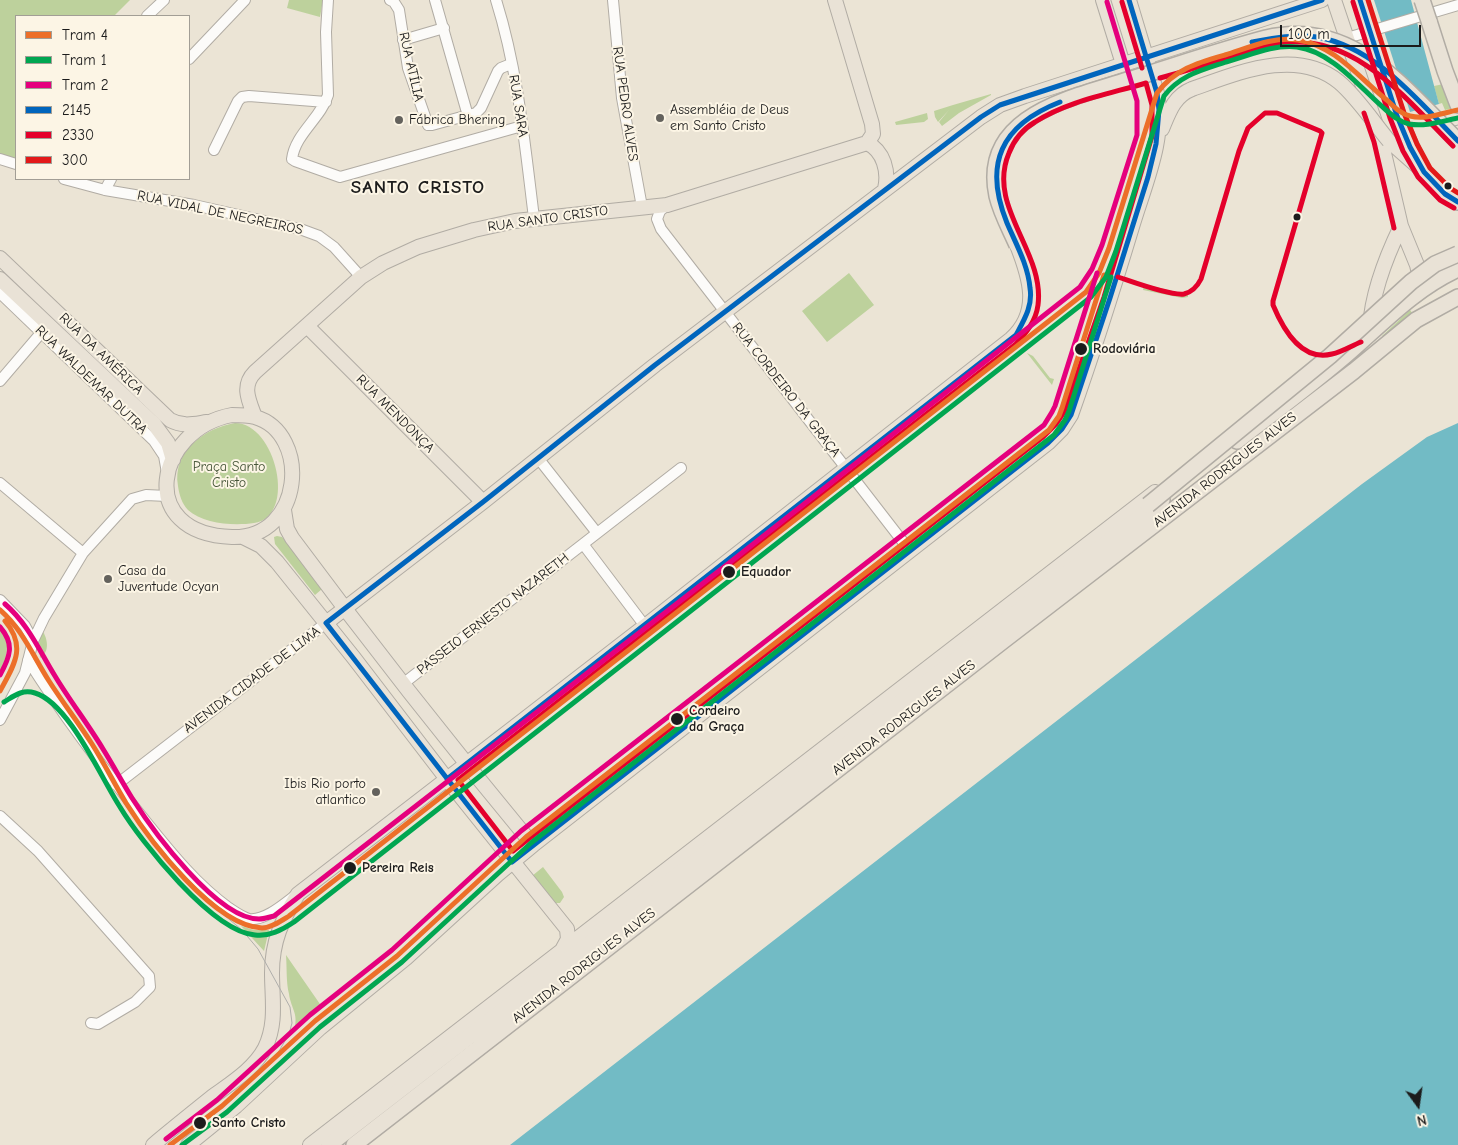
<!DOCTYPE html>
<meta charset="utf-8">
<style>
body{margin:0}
#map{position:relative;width:1458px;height:1145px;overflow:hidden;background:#ebe4d5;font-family:"Comic Neue",sans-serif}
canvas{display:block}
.legend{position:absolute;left:15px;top:15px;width:175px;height:165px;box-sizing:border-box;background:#fcf5e5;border:1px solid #a29e95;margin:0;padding:6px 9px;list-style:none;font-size:15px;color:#1c1c1c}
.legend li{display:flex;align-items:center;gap:10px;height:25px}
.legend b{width:25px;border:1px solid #a29e95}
.north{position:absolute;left:1393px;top:1080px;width:50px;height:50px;-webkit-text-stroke:4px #fcf5e5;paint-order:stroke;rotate:166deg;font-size:14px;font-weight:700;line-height:20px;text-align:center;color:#1c1c1c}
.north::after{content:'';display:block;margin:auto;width:18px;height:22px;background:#1c1c1c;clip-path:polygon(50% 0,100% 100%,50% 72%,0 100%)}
.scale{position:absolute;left:1280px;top:25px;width:141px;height:22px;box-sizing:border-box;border:2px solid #1c1c1c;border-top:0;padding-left:6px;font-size:15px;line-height:18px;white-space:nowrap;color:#1c1c1c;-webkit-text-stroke:4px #fcf5e5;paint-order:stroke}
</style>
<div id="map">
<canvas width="1458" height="1145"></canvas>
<ul class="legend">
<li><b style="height:6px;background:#ec6f29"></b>Tram 4</li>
<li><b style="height:6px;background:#00a651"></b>Tram 1</li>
<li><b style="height:6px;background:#e5007d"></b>Tram 2</li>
<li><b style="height:6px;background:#0065bd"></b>2145</li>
<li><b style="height:6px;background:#e4002b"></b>2330</li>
<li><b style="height:6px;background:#e31919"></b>300</li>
</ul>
<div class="north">N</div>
<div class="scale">100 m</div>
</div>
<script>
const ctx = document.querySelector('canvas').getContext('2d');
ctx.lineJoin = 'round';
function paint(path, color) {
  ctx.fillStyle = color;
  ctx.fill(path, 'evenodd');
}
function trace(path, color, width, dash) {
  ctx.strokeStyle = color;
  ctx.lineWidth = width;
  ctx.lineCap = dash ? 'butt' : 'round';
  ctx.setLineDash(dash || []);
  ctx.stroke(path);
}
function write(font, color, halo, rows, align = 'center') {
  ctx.font = font + ' "Comic Neue",sans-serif';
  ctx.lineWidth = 4;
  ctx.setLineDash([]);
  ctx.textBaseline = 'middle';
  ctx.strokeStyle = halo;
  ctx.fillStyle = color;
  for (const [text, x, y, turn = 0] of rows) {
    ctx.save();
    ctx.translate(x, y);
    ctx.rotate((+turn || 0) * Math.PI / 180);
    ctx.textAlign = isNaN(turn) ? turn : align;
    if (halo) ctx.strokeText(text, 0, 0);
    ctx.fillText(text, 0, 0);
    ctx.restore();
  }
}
const green = new Path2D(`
 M0,0H130L114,16H16V159L0,155Z
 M289,0H323L320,17L287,8Z
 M1458,81V107L1445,110L1442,103L1439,104L1434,86Z
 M991,94V95L959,113L942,126L939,122L949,110L938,122L935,117L934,111L953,105L956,110L953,105Z
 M927,113L928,119L924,122L896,125L895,122Z
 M849,273L874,305L827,342L802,311Z
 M1144,284L1188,295V297L1182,298L1143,290Z
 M1410,310L1413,314L1383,337L1382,336Z
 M1027,353L1033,356L1050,378L1054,379L1052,385Z
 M235,423C276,423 298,517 254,523C234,526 203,524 188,510C182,504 179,494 178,486C172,451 205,428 235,423Z
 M277,536L282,537L322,589L315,595L275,544L274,537Z
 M0,623C10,639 9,654 0,671Z
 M42,630C48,639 50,652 40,658L39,643Z
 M543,867L562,892L564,897L560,903H554L532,876Z
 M241,926L254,930H269L264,951Z
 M286,955L322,1007L293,1032C300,1015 291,1009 289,994C286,982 287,968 286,955Z`);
const water = new Path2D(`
 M1374,0H1411L1439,104L1410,112Z
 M1458,423V1145H510L1362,484L1427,437Z`);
const minor = new Path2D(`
 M328,0L326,32L328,95C321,118 295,134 292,159L295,161L340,177L522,126
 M390,0L394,2L399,10L408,68L428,125H432L476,113L481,108L498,71L501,68L511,64
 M435,0L468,116
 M496,0C518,70 525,146 534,218
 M613,0L622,98L642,207
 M147,16L164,0
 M1347,38L1458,5
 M403,40L444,28
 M189,59L245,0
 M214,150L238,101L242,97L249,96L326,102
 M0,159L16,164
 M64,179L105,190L194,205L300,229L319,236L334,247L361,277
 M105,190L111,179
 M667,205L660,211L657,219L661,229L910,551
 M0,293L154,441L164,456L167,473
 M0,381L41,333
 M538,458L597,533
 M0,483L83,553
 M583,544L645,626
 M0,600L25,626L33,641
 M28,660C64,717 105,771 147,823C172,854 197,885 229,908C235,912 242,917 249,919C265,921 284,904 296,895
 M404,683L681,468
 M0,720L25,673L33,641L44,618L83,553L132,499L146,495L167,496
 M116,785L326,623
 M0,816L38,851L149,976L150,987L135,1002L98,1024L91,1023`);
const major = new Path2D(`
 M835,0L872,124L873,134L867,143
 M1103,0L1123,64
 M1334,0L1381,140L1401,226L1417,265L1420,278V286
 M1162,129C1169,112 1174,96 1192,89
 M1389,141L1424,172
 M867,143C884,151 889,172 885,189
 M0,258L170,420C183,427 193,424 207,422
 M0,279L154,424L168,443L173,460
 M307,326L483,502
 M1370,327C1372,293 1386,257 1401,226
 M232,415C239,415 247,415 255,417C311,433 304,539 232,537C134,534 156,429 232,415Z
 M255,417C249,401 241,386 255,372L361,277L383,263L418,247L474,230L515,221L667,205L867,143
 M284,510L287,529L292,538C369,642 450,745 533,845
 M243,537L261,546L277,562L354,658L453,787L567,929L568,939L562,950
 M326,623L483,502L655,365L981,117L1000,105L1025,96L1322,0
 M153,1145C172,1129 192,1113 212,1097C231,1083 254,1069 265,1048C277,1023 272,999 272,973C272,941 282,920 298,894L645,626L1011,339C1041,312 1030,278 1017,245
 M188,1145L236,1106L320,1028L406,958L498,874L533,845L1048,443L1062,429L1071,415C1093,353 1113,290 1132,227C1145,183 1166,139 1157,93L1129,0
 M310,1145L1155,492`);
const highway = new Path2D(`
 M1429,21L1445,71L1458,105
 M1424,172L1445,194L1458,202
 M1237,441C1273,413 1311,385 1346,355C1382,324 1414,289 1458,269
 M329,1145L1162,500
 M354,1145L1003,641L1354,371L1416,320L1458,297`);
const tram = new Path2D(`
 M1454,111L1458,110
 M1451,127L1458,125
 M212,905L242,930L258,949L290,1007L292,1023L289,1034L279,1051L262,1070`);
const majorBridge = new Path2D(`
 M1192,89C1238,73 1296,47 1339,82C1357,97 1374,123 1389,141`);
const highwayBridge = new Path2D(`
 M1360,0C1379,58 1394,118 1424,172
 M1422,0L1429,21
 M1017,245C1010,229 1001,213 997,196C980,115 1072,98 1128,80C1174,66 1220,50 1266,38C1353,18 1403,88 1458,141
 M1148,505L1330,356L1411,282L1435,264L1458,254`);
const bus1 = new Path2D(`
 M1360,0L1397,116L1410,147L1424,172L1445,194L1458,202
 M1252,42C1274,38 1295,34 1317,37C1376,47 1418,101 1458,141
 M447,779L1016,335C1024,320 1033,306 1030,288C1028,265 1016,244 1007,223C983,164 1001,125 1060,102
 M512,862L326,623L483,502L655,365L981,117L1000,105L1322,0
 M512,862L1048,443L1062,429L1071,415L1110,298L1148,177L1156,144L1159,110L1157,93L1129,0`);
const bus2 = new Path2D(`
 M1122,2L1142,68
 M1353,2L1390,118L1403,151L1418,177L1440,200L1454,208
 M1160,78C1186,71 1211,63 1237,55C1251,50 1265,44 1281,43C1355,33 1406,99 1453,146
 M1146,83L1152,105V136L1104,297L1064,412L1056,424L1043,437L513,851L458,780L1016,344C1026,333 1036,321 1038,305C1045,251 986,207 1009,153C1014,140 1023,129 1035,122C1068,101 1109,94 1146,83Z
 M1364,113L1374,142L1394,228
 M1118,277C1133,282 1170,296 1184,294C1192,292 1197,287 1201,279L1239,151L1248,128L1265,113H1277L1320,131L1322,133L1273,301V305C1283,329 1301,362 1332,354C1342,352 1351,346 1361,342`);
const bus3 = new Path2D(`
 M1368,0L1404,113L1417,144L1430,168L1450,188L1458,193`);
const tram1 = new Path2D(`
 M0,610C23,630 33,656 49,681C63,703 78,722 92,744C104,763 114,783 126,803C150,841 214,926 262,928C271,928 281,921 289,916L1086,292L1099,273L1109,248L1157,93C1175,69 1197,63 1225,55C1248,48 1273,36 1298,40C1336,46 1360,79 1388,101C1394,107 1401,114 1410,116C1426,120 1442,113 1458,110
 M0,691C14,665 27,647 5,621
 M170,1145L222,1106L315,1021L397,956L526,837L1049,430L1059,416L1062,408L1104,275`);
const tram2 = new Path2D(`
 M4,702C14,696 22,689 35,693C69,703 101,778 120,807C141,842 213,932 255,935C269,937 282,930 294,922L1091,297L1106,277L1116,251L1164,96C1180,75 1202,70 1226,62C1248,56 1273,44 1297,47C1333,52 1360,88 1386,110C1393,116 1400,122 1409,124C1426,127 1442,121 1458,118
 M182,1145L227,1112L320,1027L402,962L531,843L1054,435L1065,420L1069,411L1111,277`);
const tram3 = new Path2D(`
 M5,604C28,624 39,650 55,676C70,701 88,724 103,749C113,765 122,782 132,798C153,831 217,919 259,919C264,919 269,917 274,916L724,567L1080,287L1092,269L1102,245L1137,135V101L1107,2
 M0,627C15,644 10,657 0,675
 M166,1139L217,1100L310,1015L392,950L521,831L1044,425L1052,412L1055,406L1097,273`);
const markers = [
 [660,118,5,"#64625d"],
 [399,120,5,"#64625d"],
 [1448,186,4.5,"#1c1c1c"],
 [1297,217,4.5,"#1c1c1c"],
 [1081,349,7,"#1c1c1c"],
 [729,572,7,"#1c1c1c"],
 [108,579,5,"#64625d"],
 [677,719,7,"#1c1c1c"],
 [376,792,5,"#64625d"],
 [350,868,7,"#1c1c1c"],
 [200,1123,7,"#1c1c1c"]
];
const streetNames = [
 ["RUA ATÍLIA",411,67,77],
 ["RUA PEDRO ALVES",625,104,82],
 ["RUA SARA",518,106,81],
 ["RUA VIDAL DE NEGREIROS",220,213,12],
 ["RUA SANTO CRISTO",548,219,-8],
 ["RUA DA AMÉRICA",101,354,44],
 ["RUA WALDEMAR DUTRA",91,380,44],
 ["RUA CORDEIRO DA GRAÇA",786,390,52],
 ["RUA MENDONÇA",395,414,45],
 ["AVENIDA RODRIGUES ALVES",1225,470,-38],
 ["PASSEIO ERNESTO NAZARETH",493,614,-38],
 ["AVENIDA CIDADE DE LIMA",252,680,-37],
 ["AVENIDA RODRIGUES ALVES",904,718,-38],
 ["AVENIDA RODRIGUES ALVES",584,966,-38]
];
const poiNames = [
 ["Assembléia de Deus",670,110],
 ["em Santo Cristo",670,126],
 ["Fábrica Bhering",409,120],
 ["Casa da",118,571],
 ["Juventude Ocyan",118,587],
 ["Ibis Rio porto",366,784,"right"],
 ["atlantico",366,800,"right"]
];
const stopNames = [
 ["Rodoviária",1093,349],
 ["Equador",741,572],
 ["Cordeiro",689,711],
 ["da Graça",689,727],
 ["Pereira Reis",362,868],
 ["Santo Cristo",212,1123]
];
const parkNames = [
 ["Praça Santo",229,467],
 ["Cristo",229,483]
];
const districtNames = [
 ["SANTO CRISTO",418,188]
];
paint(green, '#bdd19c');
paint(water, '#72bbc5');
trace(minor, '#b1aca4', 12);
trace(major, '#b1aca4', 16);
trace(highway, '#b1aca4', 18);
trace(minor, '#fcfbf9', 10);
trace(major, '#e9e2d6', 14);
trace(highway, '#e9e2d6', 15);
trace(tram, '#afaeab', 1);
trace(majorBridge, '#b1aca4', 16, []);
trace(highwayBridge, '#b1aca4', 18, []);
trace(majorBridge, '#e9e2d6', 14);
trace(highwayBridge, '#e9e2d6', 15);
trace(bus1, '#0065bd', 5);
trace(bus2, '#e4002b', 5);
trace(bus3, '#e31919', 5);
trace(tram1, '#ec6f29', 5);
trace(tram2, '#00a651', 5);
trace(tram3, '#e5007d', 5);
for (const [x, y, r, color] of markers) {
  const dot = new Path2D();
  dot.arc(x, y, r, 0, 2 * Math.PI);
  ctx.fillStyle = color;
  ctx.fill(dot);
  trace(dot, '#fcf5e5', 2);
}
write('14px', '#1c1c1c', '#fcf5e5', streetNames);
write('14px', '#1c1c1c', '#fcf5e5', poiNames, 'left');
write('bold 14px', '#1c1c1c', '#fcf5e5', stopNames, 'left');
write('14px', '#475639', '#fcf5e5', parkNames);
ctx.letterSpacing = '1px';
write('bold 19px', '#1c1c1c', '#fcf5e5', districtNames);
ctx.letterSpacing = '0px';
</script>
